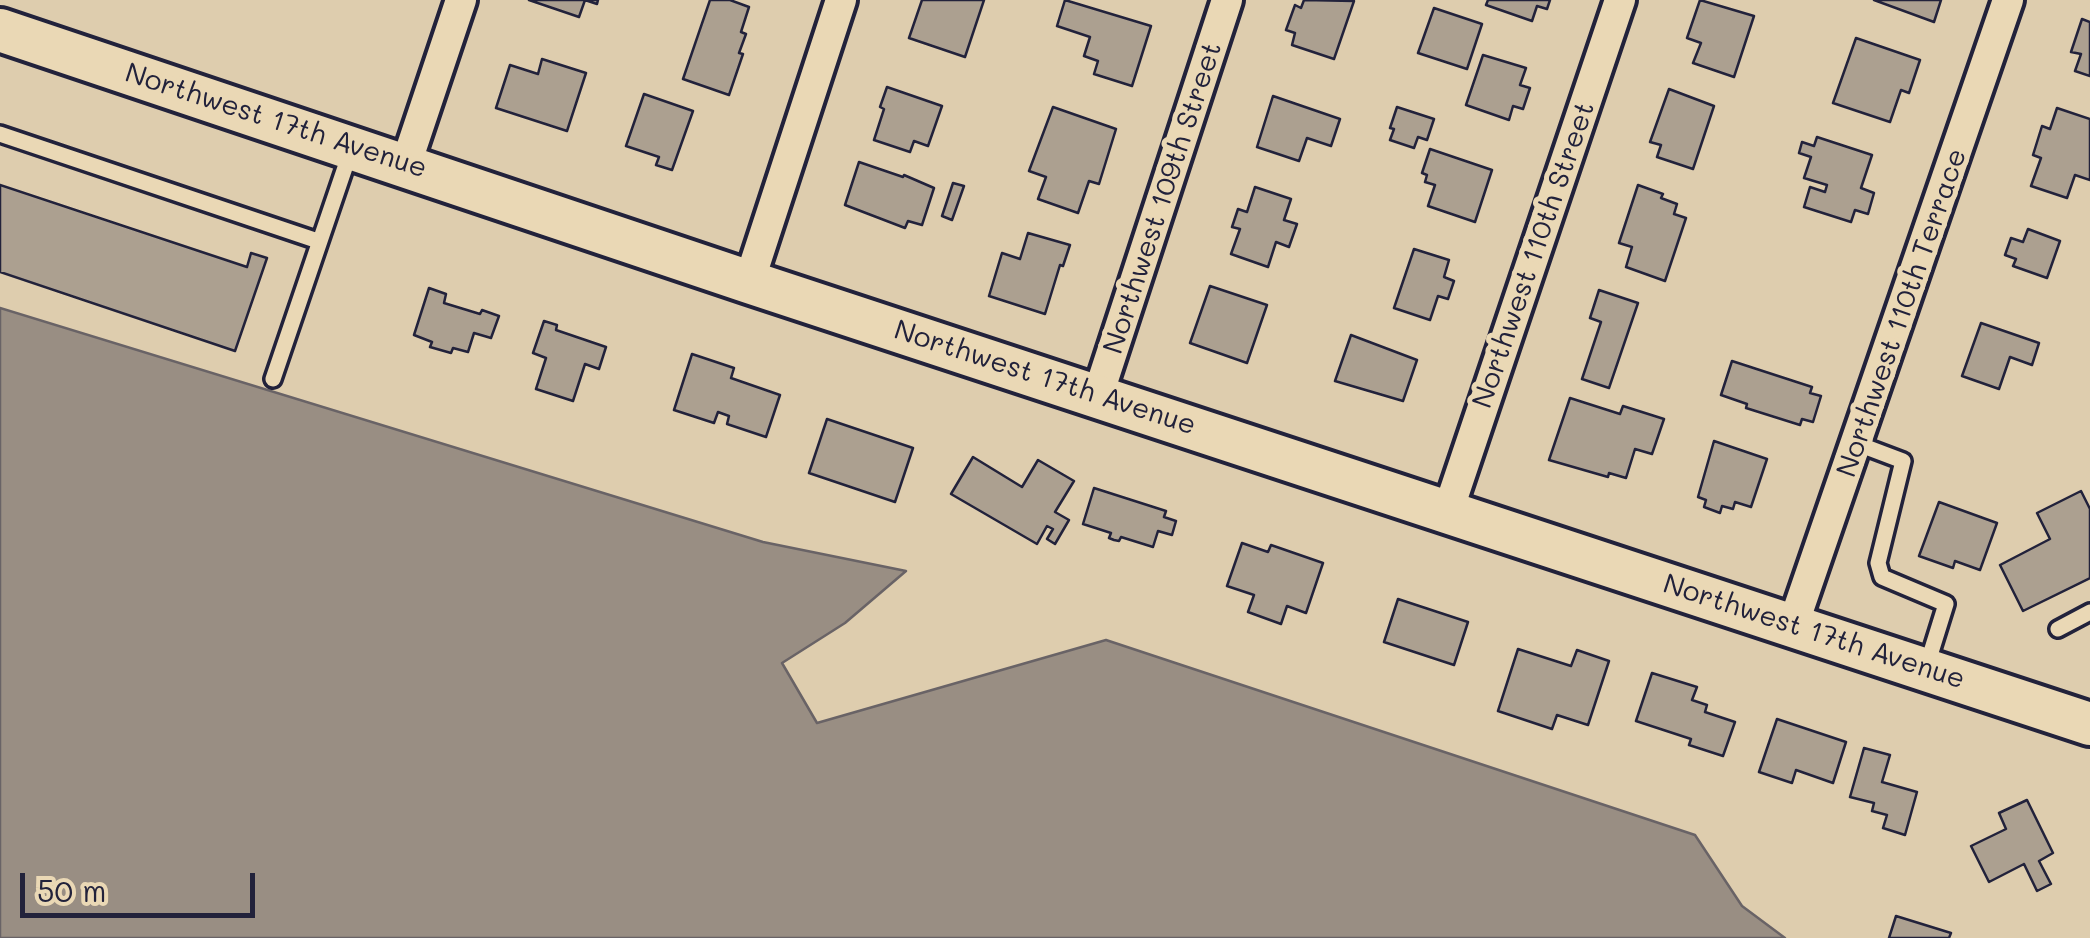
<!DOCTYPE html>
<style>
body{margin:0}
#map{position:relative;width:2090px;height:938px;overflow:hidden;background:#decdae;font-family:Mali,sans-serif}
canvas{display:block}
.scale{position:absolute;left:20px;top:873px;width:235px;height:45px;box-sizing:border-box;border:5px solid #22223b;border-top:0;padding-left:12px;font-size:30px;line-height:35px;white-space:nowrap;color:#22223b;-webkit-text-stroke:8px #ead8b5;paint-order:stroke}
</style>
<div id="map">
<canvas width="2090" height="938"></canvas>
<div class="scale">50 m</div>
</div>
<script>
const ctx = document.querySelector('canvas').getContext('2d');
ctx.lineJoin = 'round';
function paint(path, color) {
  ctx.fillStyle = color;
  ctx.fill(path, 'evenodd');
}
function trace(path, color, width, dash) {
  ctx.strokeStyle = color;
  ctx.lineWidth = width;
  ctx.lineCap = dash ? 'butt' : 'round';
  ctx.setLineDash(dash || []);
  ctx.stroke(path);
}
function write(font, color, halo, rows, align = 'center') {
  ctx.font = font + ' Mali,sans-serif';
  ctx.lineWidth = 10;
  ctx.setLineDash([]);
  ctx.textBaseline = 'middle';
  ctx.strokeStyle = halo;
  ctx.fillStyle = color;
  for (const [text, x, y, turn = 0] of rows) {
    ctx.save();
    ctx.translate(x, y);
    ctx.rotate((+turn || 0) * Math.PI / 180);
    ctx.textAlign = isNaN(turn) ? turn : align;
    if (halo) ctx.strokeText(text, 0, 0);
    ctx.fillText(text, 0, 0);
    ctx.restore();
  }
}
const water = new Path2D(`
 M0,308L763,542L906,571L845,623L782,663L817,723L1106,640L1695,835L1742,906L1785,938H0Z`);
const building = new Path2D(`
 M529,0H598L597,4L585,0L579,17Z
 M710,0H730L749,7L741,32L746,34L739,53L743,54L729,95L683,79Z
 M922,0H984L965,57L909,38Z
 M1065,0L1151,26L1132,86L1094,74L1098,61L1084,56L1090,37L1057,26Z
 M1304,0L1354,1L1334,59L1292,45L1295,33L1286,30L1295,5L1301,8Z
 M1488,0H1550L1547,9L1537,6L1532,21L1486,5Z
 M1700,0L1754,16L1734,77L1693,63L1701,43L1687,38Z
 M1874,0H1941L1934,22Z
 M1434,8L1482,24L1467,69L1418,53Z
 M2082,19L2090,22V76L2075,71L2081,54L2071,52Z
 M1856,38L1920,60L1909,93L1901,90L1890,122L1833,103Z
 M1483,55L1526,68L1520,85L1530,88L1523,109L1513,106L1509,120L1466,105Z
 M542,59L586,73L567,131L496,108L510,65L538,74Z
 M887,87L942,106L928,146L914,141L910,152L874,140L884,109L880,107Z
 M1669,89L1714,106L1693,169L1657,157L1661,145L1650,142Z
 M644,94L693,111L672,170L656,165L659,157L626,146Z
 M1273,96L1340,119L1331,146L1307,138L1299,161L1257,147Z
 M1053,107L1116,129L1099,184L1089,181L1078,213L1038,199L1046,177L1029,171Z
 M1397,107L1434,119L1427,140L1418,137L1414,148L1390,140L1394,129L1390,128Z
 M2057,108L2090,119V180L2075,175L2067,198L2031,186L2041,158L2033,155L2042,126L2050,129Z
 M1817,137L1872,155L1861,188L1874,193L1868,214L1855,210L1851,222L1804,207L1810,187L1825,192L1827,185L1804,178L1811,157L1799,153L1802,142L1814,146Z
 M1430,149L1492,170L1475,222L1428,206L1435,185L1425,182L1427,175L1422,173Z
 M859,162L903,177L904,175L934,188L922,225L908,221L905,228L845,205Z
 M953,183L964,186L952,220L942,216Z
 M0,185L247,267L251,253L267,258L235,351L0,272Z
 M1638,185L1663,194L1661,198L1677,204L1674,214L1686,218L1665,281L1626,267L1632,247L1619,243Z
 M1255,187L1291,199L1284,220L1297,224L1289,247L1276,242L1268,267L1231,254L1240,229L1232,227L1238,209L1247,212Z
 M2028,229L2060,241L2047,278L2013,266L2016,259L2005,255L2011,238L2023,242Z
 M1028,233L1070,245L1063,266L1060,265L1045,314L989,296L1002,253L1020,259Z
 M1414,249L1449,260L1444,277L1454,281L1448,299L1438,296L1430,320L1394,308Z
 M1210,286L1267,305L1247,363L1190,343Z
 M429,288L446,294L444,303L480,314L482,310L499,316L491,338L474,333L468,352L453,348L451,353L430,347L432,342L414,335Z
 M1599,290L1638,303L1609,388L1582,379L1601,322L1590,318Z
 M544,321L557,325L556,330L606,347L599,369L585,364L573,401L536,389L546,358L533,353Z
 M1981,323L2039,343L2032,365L2010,357L1999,389L1962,376Z
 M1351,335L1417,360L1403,401L1335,381Z
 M692,354L734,368L731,378L780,395L766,437L727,424L729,416L718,412L714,423L674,410Z
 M1732,361L1812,387L1810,393L1821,396L1813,422L1802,419L1800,425L1746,408L1747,404L1721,395Z
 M1570,398L1620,414L1623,406L1664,419L1652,454L1635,449L1626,478L1609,473L1608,477L1549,460Z
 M827,419L913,448L895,502L809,473Z
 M1714,441L1767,459L1751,507L1735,502L1733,509L1722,506L1720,513L1704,507L1706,500L1698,497Z
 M973,457L1022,487L1038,460L1074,481L1055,512L1069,520L1055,544L1047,539L1053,529L1047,526L1037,544L951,494Z
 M1094,488L1166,511L1164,517L1176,521L1172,535L1158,531L1153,547L1121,537L1119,541L1114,540L1109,538L1111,533L1083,524Z
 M2081,491L2090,509V578L2023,611L2000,565L2050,539L2037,513Z
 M1939,502L1997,523L1980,570L1955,561L1953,568L1919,556Z
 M1242,543L1268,552L1271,545L1323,563L1306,613L1287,606L1281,624L1248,612L1254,595L1227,586Z
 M1398,599L1468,622L1454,665L1384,642Z
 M1518,649L1571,666L1577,650L1609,661L1588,725L1557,715L1552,729L1498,711Z
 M1652,673L1697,687L1692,700L1707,705L1705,712L1735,722L1723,756L1689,745L1691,739L1636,721Z
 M1777,719L1846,742L1833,783L1796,770L1792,783L1759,772Z
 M1864,748L1890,755L1882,782L1917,792L1905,835L1883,828L1887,815L1872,811L1874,803L1850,797Z
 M2027,800L2053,853L2039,861L2051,884L2037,891L2024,864L1989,882L1971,846L2006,829L1999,813Z
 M1896,916L1951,933L1949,938H1889Z`);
const service = new Path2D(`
 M0,134L318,241
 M273,379L351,150
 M1858,444L1903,461L1878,563L1882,577L1946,604L1927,665
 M2058,629L2090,612`);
const minor = new Path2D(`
 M406,164L461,0
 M749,282L841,0
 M1098,395L1227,0
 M1448,511L1620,0
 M1793,625L2008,0`);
const secondary = new Path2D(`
 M0,30L749,282L2090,724`);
const streetNames = [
 ["Northwest 17th Avenue",276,121,18],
 ["Northwest 109th Street",1163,198,-72],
 ["Northwest 110th Street",1534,255,-71],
 ["Northwest 110th Terrace",1902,313,-71],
 ["Northwest 17th Avenue",1045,378,18],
 ["Northwest 17th Avenue",1814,632,18]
];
paint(water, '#998e83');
trace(water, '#696366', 2.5);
paint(building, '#aca090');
trace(building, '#22223b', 2.5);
trace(service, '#22223b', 22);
trace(minor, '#22223b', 38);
trace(secondary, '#22223b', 50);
trace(service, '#ead8b5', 15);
trace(minor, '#ead8b5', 30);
trace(secondary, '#ead8b5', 42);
write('28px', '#22223b', '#ead8b5', streetNames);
</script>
